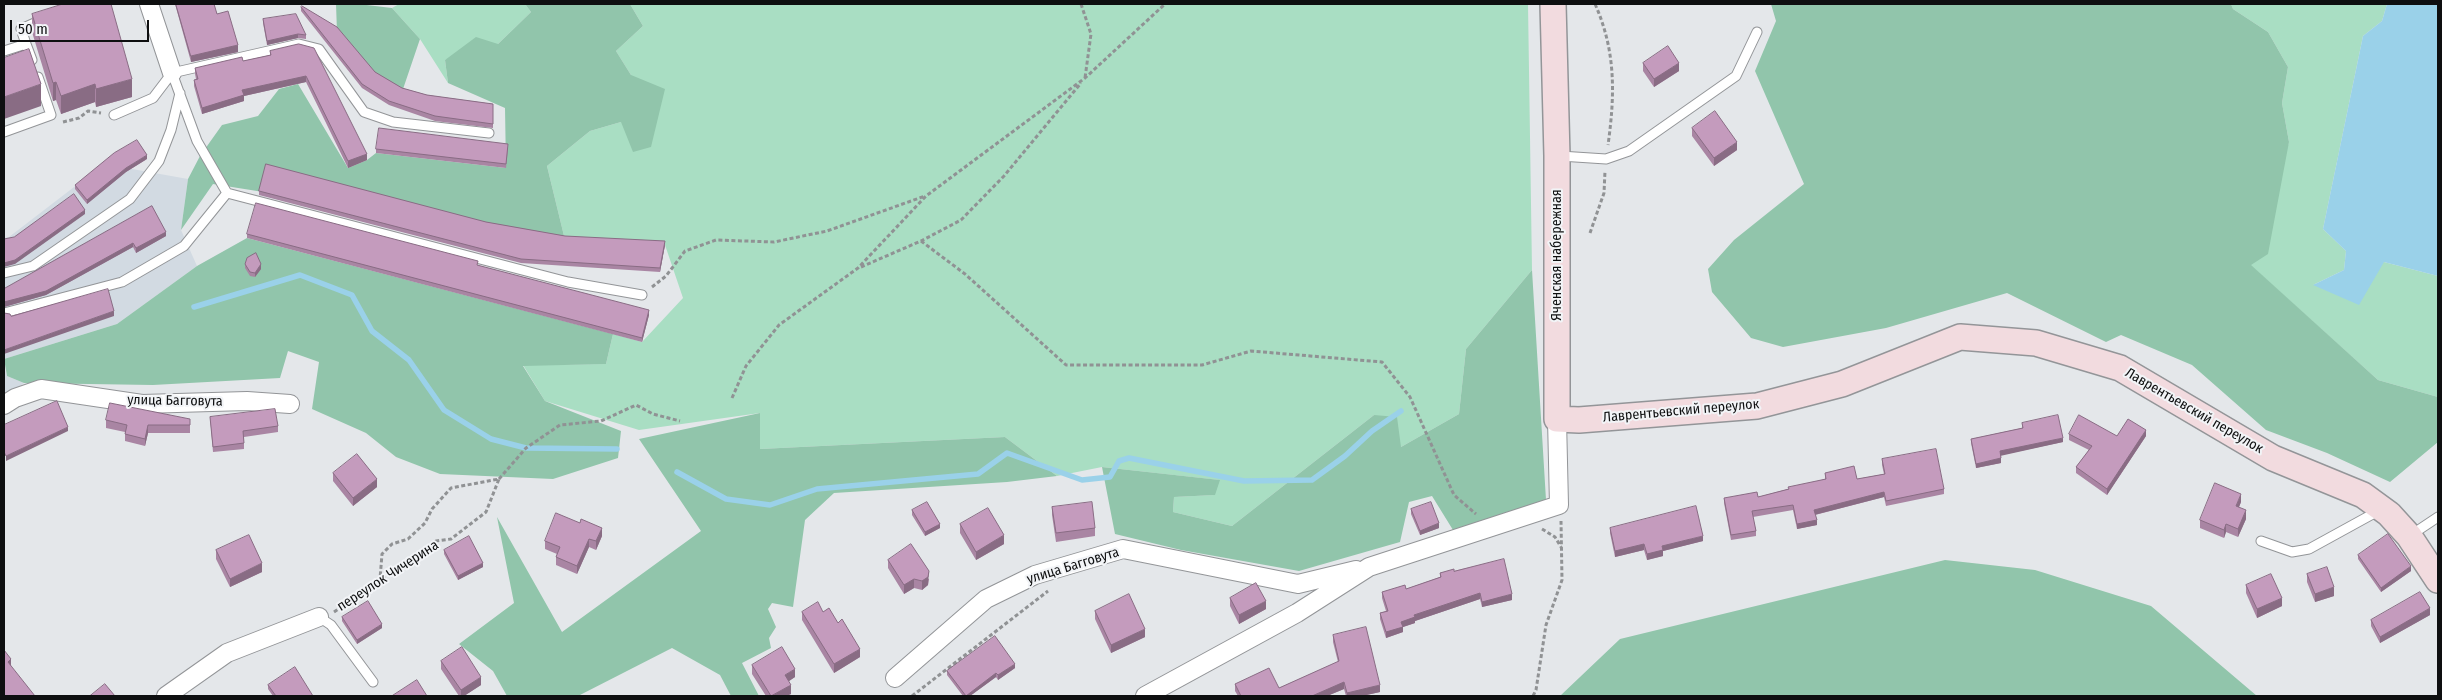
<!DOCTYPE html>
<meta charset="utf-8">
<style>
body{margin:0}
#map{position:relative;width:2442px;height:700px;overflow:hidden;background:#e4e7ea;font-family:"Fira Sans Condensed",sans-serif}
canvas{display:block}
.frame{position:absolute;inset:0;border:5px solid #0e0f10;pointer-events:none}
.scale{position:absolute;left:10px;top:20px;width:139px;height:22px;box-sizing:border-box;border:2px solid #0e0f10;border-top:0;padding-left:6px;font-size:15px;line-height:18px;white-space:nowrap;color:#0e0f10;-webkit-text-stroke:4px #f2f4f7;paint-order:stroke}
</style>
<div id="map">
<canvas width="2442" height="700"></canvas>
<div class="frame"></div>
<div class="scale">50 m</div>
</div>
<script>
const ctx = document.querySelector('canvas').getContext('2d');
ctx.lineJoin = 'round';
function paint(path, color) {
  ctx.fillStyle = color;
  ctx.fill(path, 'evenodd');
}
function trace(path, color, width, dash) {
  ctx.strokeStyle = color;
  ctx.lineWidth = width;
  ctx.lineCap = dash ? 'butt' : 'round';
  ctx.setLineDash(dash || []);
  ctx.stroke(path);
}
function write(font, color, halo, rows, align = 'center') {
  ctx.font = font + ' "Fira Sans Condensed",sans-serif';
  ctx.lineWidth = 4;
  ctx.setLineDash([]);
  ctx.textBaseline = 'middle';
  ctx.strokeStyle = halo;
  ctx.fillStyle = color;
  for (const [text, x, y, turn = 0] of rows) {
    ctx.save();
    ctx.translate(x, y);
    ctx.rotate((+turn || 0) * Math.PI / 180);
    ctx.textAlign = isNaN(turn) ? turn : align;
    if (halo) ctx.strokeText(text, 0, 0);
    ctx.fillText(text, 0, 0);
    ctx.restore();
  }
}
const built = new Path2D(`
 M104,164L188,179L181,230L197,266L117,324L4,359V238L9,237Z
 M4,365L7,376L24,383L4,398Z`);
const green = new Path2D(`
 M399,4H525L531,12L498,44L445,60L448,83L420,39L392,8Z
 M630,4H1528L1532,270L1466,349L1459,414L1401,447L1374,415L1232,526L1173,512L1174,497L1214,495L1219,480L1102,467L1057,476L1005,437L760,449V413L639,430L545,401L523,365L606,364L613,334L642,342L683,298L665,245L565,240L547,166L590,131L621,122L631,75L616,51L643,26Z
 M2231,4H2387L2382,21L2363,36L2323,229L2346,251L2344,270L2313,285L2384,262L2438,276V397L2378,380L2250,265L2289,142L2282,103L2288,67L2268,32L2233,9Z`);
const forest = new Path2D(`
 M336,4H358L392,8L420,39L402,92L375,77L337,32Z
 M525,4H630L643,26L616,51L631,75L665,89L651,147L633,152L621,122L590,131L547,166L565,240L213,184L181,230L188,179L200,156L222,125L258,116L279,89L298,84L348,168L367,160L376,153L506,168L505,108L448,83L445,60L476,37L498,44L531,12Z
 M1771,4H2231L2233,9L2268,32L2288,67L2282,103L2289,142L2268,254L2251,265L2378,380L2438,397V442L2390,482L2327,453L2266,430L2192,365L2121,335L2106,342L2007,293L1886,328L1783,347L1751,338L1712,292L1708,269L1734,240L1804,184L1755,71L1776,21Z
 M247,238L613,334L606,364L523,366L545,401L621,431L618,458L553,479L440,474L396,457L366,433L312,409L319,362L288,351L280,378L153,385L24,383L7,376L4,359L117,324L197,266Z
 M1532,270L1546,500L1453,530L1432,496L1409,502L1400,542L1299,571L1181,550L1115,534L1102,467L1220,480L1215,495L1174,497L1173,512L1232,526L1374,415L1397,417L1401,447L1459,414L1466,349Z
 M760,413V449L1005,437L1057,476L1007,482L834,493L805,520L793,607L772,603L768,609L776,627L769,638L771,648L742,663L759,696H731L720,675L672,648L578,696H507L493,671L459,644L514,603L497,517L562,632L701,531L639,439Z
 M1945,560L2035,570L2151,606L2257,696H1560L1620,639Z`);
const water = new Path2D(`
 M2387,4H2438V276L2384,262L2359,305L2313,285L2344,270L2346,251L2323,229L2363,36L2382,21Z`);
const stream = new Path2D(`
 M194,307L300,275L352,295L372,331L409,360L444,410L491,439L526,448L617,449
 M677,472L726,499L770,505L817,489L978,474L1007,453L1082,480L1110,477L1119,461L1129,458L1244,481L1312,480L1345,456L1372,431L1401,411`);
const path = new Path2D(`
 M1081,4L1091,34L1085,78
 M1595,4C1616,51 1615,95 1608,145
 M63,122L79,118L88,111L101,113
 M1590,233L1604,193L1605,171
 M921,241L965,274L1066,365H1202L1251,351L1382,362L1410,397L1454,495L1476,514
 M861,267L921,241L961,220L1004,176L1081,83
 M652,287L666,276L685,251L716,240L774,242L827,231L925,196
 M732,398L746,366L779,325L858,268L926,196L1085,78L1165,4
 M499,479L526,448L560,425L601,421L636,405L653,414L680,421
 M1542,529L1555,537L1561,547
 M334,612L436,541L451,539L486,512L499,479L451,488L432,509L425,523L408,539L392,544L382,554L380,579
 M912,696L1048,591
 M1533,696L1536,690L1546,625L1562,580L1561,521`);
const lane = new Path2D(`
 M26,44L21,29L41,20
 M4,51L26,44L32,60
 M172,73L197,141L227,193
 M114,115L153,98L172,73L299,44L319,49L364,112L393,122L489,133
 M4,132L51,115L38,77
 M1560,156L1606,159L1629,151L1736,76L1757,32
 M4,273L33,266L130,199L159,161L171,130L180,93
 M4,313L122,282L184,246L227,193L568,282L642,295
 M2411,535L2438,517
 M2261,541L2292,552L2309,549L2380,510
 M319,617L331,625L373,682`);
const street = new Path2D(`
 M149,4L172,73
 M4,405L15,398L41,389L142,404L247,401L290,404
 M895,678L986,599L1035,575L1123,549L1298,584L1356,570
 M166,696L227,653L319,617
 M1145,696L1297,613L1369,567L1559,505L1557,419`);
const secondary = new Path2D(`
 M1553,4L1557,156V419L1579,420L1757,406L1842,384L1960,337L2036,343L2120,368L2273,458L2363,495L2389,514L2409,536L2438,580`);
const wall = new Path2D(`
 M175,4H214L217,14L238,52L191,62Z
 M301,7L375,72L402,88L427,95L493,104V128L435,121L389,105L362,88L301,11Z
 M32,14L132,97L96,107L95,102L61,114L56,100L53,101L32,32Z
 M263,19L306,35V39L298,38L267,45L263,23Z
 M299,44L367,160L348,168L306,82L244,96V101L202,114L194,86V80L196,79L195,74V68L243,61L270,55V51Z
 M1643,63L1679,71L1654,87L1643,71Z
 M1692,128L1737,150L1714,166L1692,136Z
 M508,148L506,168L376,153V149Z
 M147,159L126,172L87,204L75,189V185Z
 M259,191L486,222L565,236L665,245L660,272L521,263L259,195Z
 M152,206L166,236L136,253L133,247L46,295L4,307V289Z
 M247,234L477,265L649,315L642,342L247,238Z
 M245,264L261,269L255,277L250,276L245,268Z
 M210,417L278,426V432L244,437V449L213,452Z
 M190,419V433H148L145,446L125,441V432L106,428V420Z
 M2022,423L2063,442L2001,455V463L1976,468L1971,443V439L2022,428Z
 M2069,434L2117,436H2146L2107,495L2076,473V467L2089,450L2069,440Z
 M1882,459L1944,489V494L1886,506L1884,497L1815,515L1817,525L1797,529L1793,510L1753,517L1756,531V536L1731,540L1724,503V498L1758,497L1788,489L1825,479V473L1857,479L1884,474L1882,465Z
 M333,473L377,487L353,506L333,481Z
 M2241,502L2239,507L2246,519L2238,537L2226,532L2224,538L2200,528V520Z
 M1052,507L1095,528V536L1056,542L1052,515Z
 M1411,509L1439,528L1420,535L1411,514Z
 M912,510L940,528L925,536L912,515Z
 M960,524L1004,544L976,560L960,533Z
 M1610,528L1703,541L1663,551V556L1647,560L1644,550L1615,557L1610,533Z
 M602,536L596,550L589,547L577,574L556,565V557L557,554L545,549V541Z
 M216,550L262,572L230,587L216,559Z
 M444,550L483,567L458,580L444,554Z
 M2358,555L2411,571L2381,592L2358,559Z
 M888,560L929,579L928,585L922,590L914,588L904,594L888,568Z
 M1454,571L1512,600L1482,607L1480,599L1415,621V623L1403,627V632L1386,638L1380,619V613L1386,611L1382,598V592L1406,589L1440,577V573Z
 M2307,574L2334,596L2315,602L2307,582Z
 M2246,585L2282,606L2257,618L2246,593Z
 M1230,598L1266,609L1239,624L1230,606Z
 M1095,611L1145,637L1111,653L1095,619Z
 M802,612H823L860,657L834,673L802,620Z
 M2430,615L2380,643L2371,626V620Z
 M342,617L382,628L357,644L342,621Z
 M1333,635L1380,692L1362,696H1346L1344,689L1327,696H1238L1235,691V684L1279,688L1338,662L1333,642Z
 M441,661L481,685L464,696H459L441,669Z
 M752,665L795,677L788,681L791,694L786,696H766L752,674Z
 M1015,668L998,680L996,677L970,696H963L947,675V671Z
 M268,685L313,696H273L268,689Z`);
const shadedWall = new Path2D(`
 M298,34V38L267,45V41Z
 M238,45V52L191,62V56Z
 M1679,63V71L1654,87V79Z
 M306,76V82L244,96V101L202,114V108L242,90Z
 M132,79V97L96,107V89Z
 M56,82V100L53,101V83Z
 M41,84V106L4,119V97Z
 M95,84V102L61,114V96Z
 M1737,142V150L1714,166V158Z
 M367,154V160L348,168V161Z
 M147,155V159L126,172L87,204V200L126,168Z
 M85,210V214L15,264L4,267V263Z
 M166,232V236L136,253V248Z
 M665,241V245L660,272V268Z
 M133,243V247L46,295L4,307V302Z
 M261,264V269L255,277V273Z
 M649,310V315L642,342V338Z
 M114,311V316L4,354V350Z
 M148,425V433L145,446V439Z
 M68,427V431L6,461V456Z
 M2146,430V436L2107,495V489Z
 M2063,438V442L2000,456V451Z
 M2001,458V463L1976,468V464Z
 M377,479V487L353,506V498Z
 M1884,492V497L1814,515V510Z
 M2241,494V502L2236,514V506Z
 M2246,510V519L2238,537V529Z
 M1817,520V525L1797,529V524Z
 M1439,523V528L1420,535V531Z
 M940,524V528L925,536V532Z
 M2226,524V532L2224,538V530Z
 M602,528V536L596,550V541Z
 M1004,535V544L976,560V552Z
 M1703,536V541L1663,551V556L1647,560V554L1662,546Z
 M589,539V547L577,574V566Z
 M1644,544V550L1615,557V551Z
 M262,563V572L230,587V579Z
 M483,563V567L458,580V576Z
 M2411,566V571L2381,592V588Z
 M929,571L928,585L922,590V581Z
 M914,579V588L904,594V585Z
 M2334,587V596L2315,602V594Z
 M1480,593V599L1415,621V623L1403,627V632L1386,638V632L1401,622L1414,615Z
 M1512,594V600L1482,607V602Z
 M2282,598V606L2257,618V609Z
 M1266,601V609L1239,624V615Z
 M2430,608V615L2380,643V637Z
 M382,624V628L357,644V640Z
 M1145,629V637L1111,653V645Z
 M860,649V657L834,673V664Z
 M11,659V668L8,662Z
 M1015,664V668L998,680V675Z
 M795,669V677L785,684V675Z
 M996,673V677L970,696H966Z
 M481,677V685L464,696H461V690Z
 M1344,682V689L1327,696H1312Z
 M791,685V694L786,696H772Z
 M1380,685V692L1362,696H1347V693Z`);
const building = new Path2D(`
 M63,4H111L132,79L96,89L95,84L61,96L56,82L53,83L32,14Z
 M176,4H214L217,14L228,11L238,45L191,56Z
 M302,6L337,27L375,72L402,88L427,95L493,104V124L435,116L389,101L362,84L301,7Z
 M296,14L306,35L298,34L267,41L263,19Z
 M299,44L314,48L367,154L348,161L306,76L242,90L244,95L202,108L194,80L198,79L195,68L242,57L243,61L271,55L270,51Z
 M1668,46L1679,63L1654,79L1643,63Z
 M29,49L41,84L4,97V58Z
 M1715,111L1737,142L1714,158L1692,128Z
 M379,128L508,144L506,164L376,149Z
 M137,140L147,155L126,168L87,200L75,185L114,153Z
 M266,164L486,222L565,236L665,241L660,268L521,259L259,191Z
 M74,194L85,210L15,260L4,263V239L14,237Z
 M256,203L478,261L477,265L649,310L642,338L247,234Z
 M152,206L166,232L136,248L133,243L46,291L4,302V289Z
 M256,253L261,264L255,273L250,272L245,264L247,258Z
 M108,289L114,311L4,350V313L10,314L11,316Z
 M57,401L68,427L6,456L4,452V425Z
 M110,403L190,419V425H148L145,439L125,434L127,425L106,420Z
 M275,409L278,426L243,431L244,443L213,447L210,417Z
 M2058,415L2063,438L2000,451L2001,458L1976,464L1971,439L2023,428L2022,423Z
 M2079,415L2117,436L2128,419L2146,430L2107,489L2076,467L2092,446L2069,434Z
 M1936,449L1944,489L1886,501L1884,492L1814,510L1817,520L1797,524L1793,505L1752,511L1756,531L1731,535L1724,498L1757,492L1758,497L1789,489L1788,487L1826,479L1825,473L1854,466L1857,479L1885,474L1882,459Z
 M357,454L377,479L353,498L333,473Z
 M2215,483L2241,494L2236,506L2246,510L2238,529L2226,524L2224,530L2200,520Z
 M927,502L940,524L925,532L912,510Z
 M1092,502L1095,528L1056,533L1052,507Z
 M1431,502L1439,523L1420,531L1411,509Z
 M1696,506L1703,536L1662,546L1663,550L1647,554L1644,544L1615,551L1610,528Z
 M988,508L1004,535L976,552L960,524Z
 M556,513L580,523L581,519L602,528L596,541L589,539L577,566L556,557L560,547L545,541Z
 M2388,534L2411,566L2381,588L2358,555Z
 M249,535L262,563L230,579L216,550Z
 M469,536L483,563L458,576L444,550Z
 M911,544L929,571L928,577L922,581L914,579L904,585L888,560Z
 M1504,559L1512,594L1482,602L1480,593L1414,615L1415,617L1401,622L1403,627L1386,632L1380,613L1388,611L1382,592L1405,585L1406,589L1441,577L1440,573L1454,569V571Z
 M2327,567L2334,587L2315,594L2307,574Z
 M2271,574L2282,598L2257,609L2246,585Z
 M1256,583L1266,601L1239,615L1230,598Z
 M2420,592L2430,608L2380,637L2371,620Z
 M1129,594L1145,629L1111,645L1095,611Z
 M368,601L382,624L357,640L342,617Z
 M818,602L823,612L829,608L838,623L842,619L860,649L834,664L802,612Z
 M1366,627L1380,685L1347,693L1344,682L1312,696H1241L1235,684L1269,668L1279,688L1339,661L1333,635Z
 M995,636L1015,664L998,675L996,673L966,696L947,671Z
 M462,647L481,677L461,690L441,661Z
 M782,647L795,669L785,675L791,685L771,696L752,665Z
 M4,650L11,659L8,662L35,696H4Z
 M295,667L313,696H276L268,685Z
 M417,680L427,696H392Z
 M105,684L115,696H90Z`);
const streetNames = [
 ["Яченская набережная",1557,255,-90],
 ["улица Багговута",175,401,1],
 ["Лаврентьевский переулок",1681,411,-5],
 ["Лаврентьевский переулок",2194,411,30],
 ["улица Багговута",1073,566,-17],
 ["переулок Чичерина",388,576,-33]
];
paint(built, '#d2dae2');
paint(green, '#a9dec3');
paint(forest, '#91c5ab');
paint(water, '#9ad1e9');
trace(stream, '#9ad1e9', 5.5);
trace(lane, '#939598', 11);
trace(street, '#939598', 20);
trace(secondary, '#939598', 28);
trace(path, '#909294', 3, [4, 2.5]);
trace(lane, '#fff', 9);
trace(street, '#fff', 18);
trace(secondary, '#f2dbdf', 25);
paint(wall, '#a985a3');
paint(shadedWall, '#896c84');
paint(building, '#c49bbd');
trace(building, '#896c84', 1);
write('14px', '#0e0f10', '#f2f4f7', streetNames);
</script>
